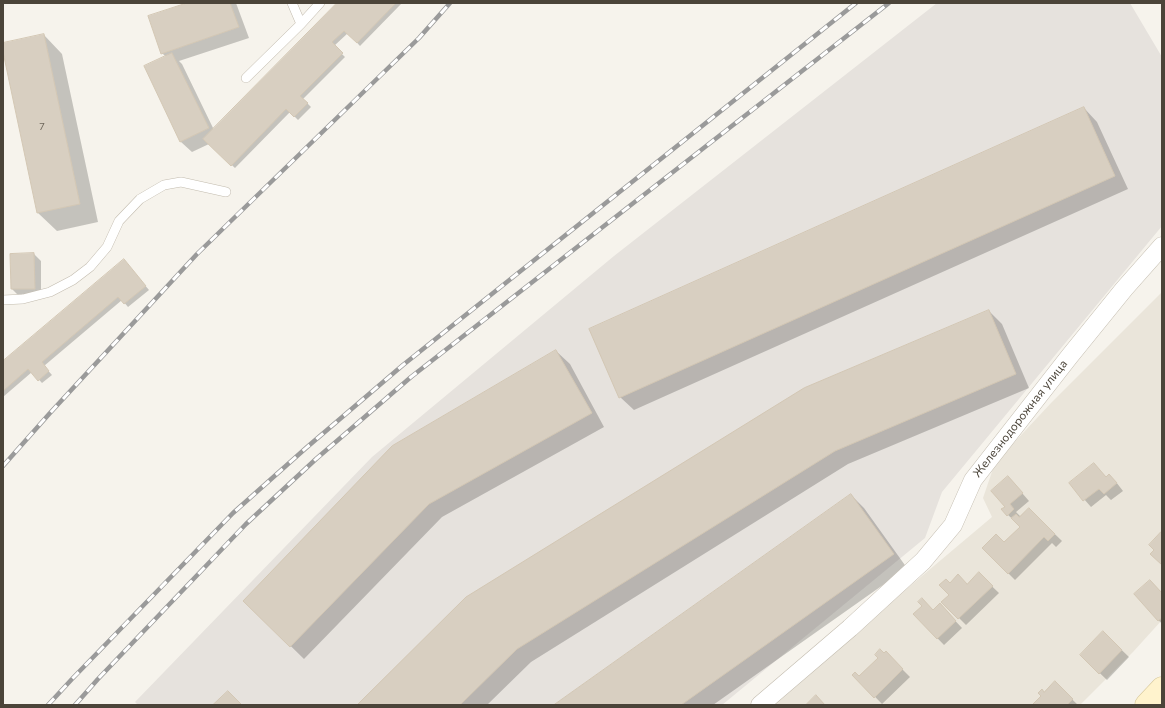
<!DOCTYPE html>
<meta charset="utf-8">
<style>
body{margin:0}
#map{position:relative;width:1165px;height:708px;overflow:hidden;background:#f6f3ec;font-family:"Nunito Sans",sans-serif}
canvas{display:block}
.frame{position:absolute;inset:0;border:4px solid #4b4439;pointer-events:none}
</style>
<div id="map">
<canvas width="1165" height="708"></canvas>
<div class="frame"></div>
</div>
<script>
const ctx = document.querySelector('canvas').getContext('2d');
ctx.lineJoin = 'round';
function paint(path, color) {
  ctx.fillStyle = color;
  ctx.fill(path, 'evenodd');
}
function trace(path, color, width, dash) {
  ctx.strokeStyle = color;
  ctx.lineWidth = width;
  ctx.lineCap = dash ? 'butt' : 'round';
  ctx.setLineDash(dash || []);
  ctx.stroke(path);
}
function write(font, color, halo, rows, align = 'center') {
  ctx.font = font + ' "Nunito Sans",sans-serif';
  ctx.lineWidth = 3.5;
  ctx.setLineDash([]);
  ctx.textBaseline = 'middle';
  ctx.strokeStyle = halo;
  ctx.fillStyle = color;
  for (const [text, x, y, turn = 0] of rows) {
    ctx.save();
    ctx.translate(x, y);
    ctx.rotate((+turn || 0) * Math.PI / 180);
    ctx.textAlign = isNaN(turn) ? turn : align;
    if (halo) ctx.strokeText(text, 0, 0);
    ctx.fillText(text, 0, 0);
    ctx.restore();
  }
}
const residential = new Path2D(`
 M1162,292V620L1133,652L1080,705H771L846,640L992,517L983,498L995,463L1051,403Z`);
const industrial = new Path2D(`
 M937,3H1130L1162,57V226L942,492L925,538L722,705H138L135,702L372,457L614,256Z`);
const shadow = new Path2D(`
 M190,3H236L249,38L179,61L182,64L214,130L339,3H402L360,46L348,33L334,46L345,57L303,99L311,107L298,120L290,112L235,168L209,144L192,152L181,142L145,67L166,57L162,53Z
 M44,35L62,54L98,222L57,231L38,213L3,47V44Z
 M1084,108L1097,122L1128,189L634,410L620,397Z
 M34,254L41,261V296H19L12,289L11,255Z
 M127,264L149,290L128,307L122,300L44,366L52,375L42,383L32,372L3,397V362Z
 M989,311L1002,324L1029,388L848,464L531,662L487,705H359Z
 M556,351L570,364L604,427L442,517L304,659L258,614Z
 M1008,477L1029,501L1016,512L1021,517L1029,509L1062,541L1056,547L1052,543L1015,580L983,548L1004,544L1021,527L1008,515L1006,507Z
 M1107,478L1116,482L1123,491L1111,500L1106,495L1091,507L1070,483Z
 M851,495L864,508L907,568L713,705H555Z
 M979,574L999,593L966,625L943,602L950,595V584L967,585Z
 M1162,593V624L1135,594Z
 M946,611L962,628L944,645L914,614Z
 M1103,632L1129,657L1107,680L1081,655Z
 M886,653L910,677L882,704L854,675L859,677Z
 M1055,683L1078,705H1034Z`);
const building = new Path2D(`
 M187,3H230L239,27L161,54L148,16Z
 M337,3H396L357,43L344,31L332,42L343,53L300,96L308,103L294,117L286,109L231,166L203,139Z
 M44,34L80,204L37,213L3,52V43Z
 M172,53L209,128L180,142L144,66Z
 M1084,107L1115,176L619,398L589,329Z
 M34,253L35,289H11L10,254Z
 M124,259L146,286L124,304L118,297L42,362L49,371L38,381L28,369L3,391V361Z
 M989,310L1016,374L835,451L517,649L460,705H357L466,597L804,388Z
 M556,350L592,413L429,504L290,647L243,601L392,446Z
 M1094,463L1106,477L1109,474L1117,483L1104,494L1099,489L1083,501L1069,483Z
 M1008,476L1023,493L1010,504L1014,509L1007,516L1001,509L1005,507L991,491Z
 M851,494L894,554L681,705H554Z
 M1029,508L1055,534L1048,541L1044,537L1008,574L982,548L996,534L1004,542L1020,527L1011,518L1016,514L1019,517Z
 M1161,532H1162V565L1150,554L1154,550L1149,545Z
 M979,572L993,586L958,619L941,602L949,595L939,585L946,579L950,583L958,574L967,584Z
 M1150,580L1162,593V618L1158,621L1134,594Z
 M922,598L933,610L940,603L956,621L937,639L913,614L922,606L918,602Z
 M1103,631L1122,650L1099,674L1080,655Z
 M880,649L884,653L886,651L903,669L874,698L852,675L855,672L859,676L878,658L875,655Z
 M1055,681L1073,699L1067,705H1032L1041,696L1038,693L1042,689L1044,692Z
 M228,691L242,705H213Z
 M816,695L825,705H806Z`);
const lane = new Path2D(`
 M292,3L301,24
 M246,78L301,24L320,3
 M3,300L23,299L50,292L73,280L90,267L107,247L119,221L140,199L164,185L181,182L226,192`);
const street = new Path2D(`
 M760,705L850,628L923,561L953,525L973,480L1069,357L1124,289L1162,246`);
const secondary = new Path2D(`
 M1146,705L1162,688`);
const rail = new Path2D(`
 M3,466L50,413L197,254L419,38L450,3
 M48,705L72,679L233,513L306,448L403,365L856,3
 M75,705L98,679L246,524L316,459L411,377L889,3`);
const numberNames = [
 ["7",42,128]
];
const streetNames = [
 ["Железнодорожная улица",1021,419,-52]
];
paint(residential, '#eae5da');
paint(industrial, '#e6e2dd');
paint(shadow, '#0003');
paint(building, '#d8cfc1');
trace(building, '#d3c7b4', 1);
trace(lane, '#c2bbae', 10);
trace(street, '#c2bbae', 19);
trace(secondary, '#d6c79b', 23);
trace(lane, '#fff', 9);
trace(street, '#fff', 18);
trace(secondary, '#fff3cd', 22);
trace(rail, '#9a9a9a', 4.5);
trace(rail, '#fff', 3, [9]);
write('10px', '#6e675b', null, numberNames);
write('12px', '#4b4439', '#fff', streetNames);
</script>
